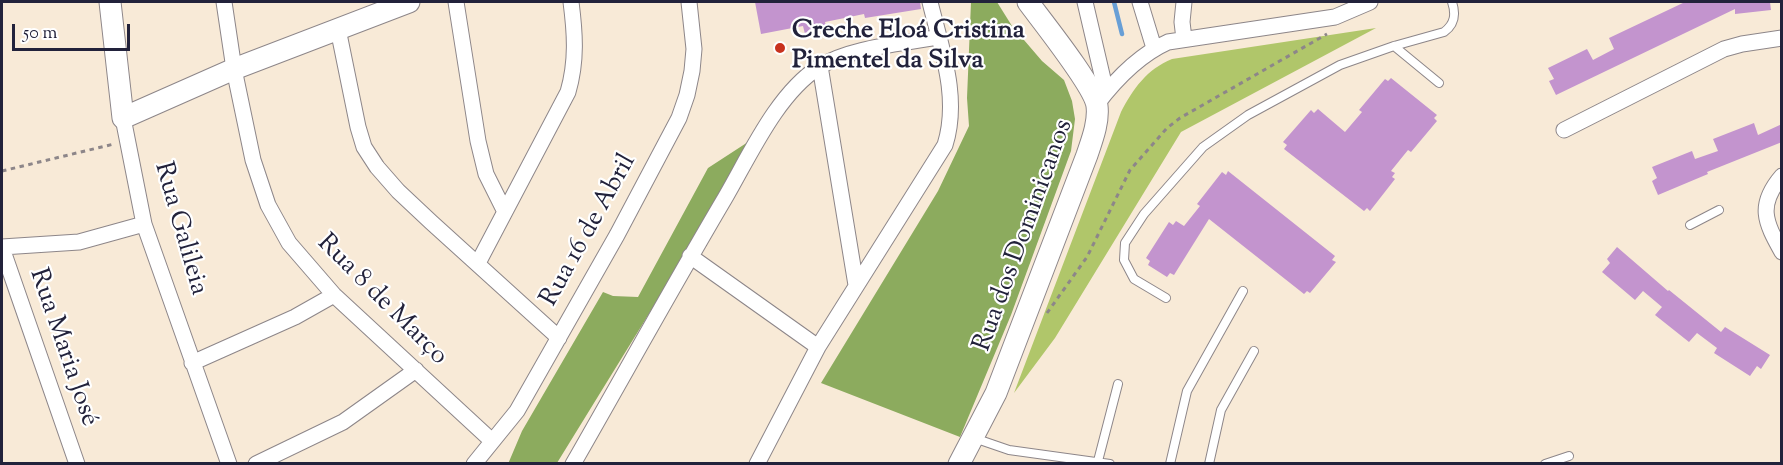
<!DOCTYPE html>
<meta charset="utf-8">
<style>
body{margin:0}
#map{position:relative;width:1783px;height:465px;overflow:hidden;background:#f8ead7;font-family:"Sorts Mill Goudy",serif}
canvas{display:block}
.frame{position:absolute;inset:0;border:3px solid #22223b;pointer-events:none}
.scale{position:absolute;left:12px;top:24px;width:118px;height:27px;box-sizing:border-box;border:3px solid #22223b;border-top:0;padding-left:8px;font-size:18px;line-height:21px;white-space:nowrap;color:#22223b;-webkit-text-stroke:4px #fff;paint-order:stroke}
</style>
<div id="map">
<canvas width="1783" height="465"></canvas>
<div class="frame"></div>
<div class="scale">50 m</div>
</div>
<script>
const ctx = document.querySelector('canvas').getContext('2d');
ctx.lineJoin = 'round';
function paint(path, color) {
  ctx.fillStyle = color;
  ctx.fill(path, 'evenodd');
}
function trace(path, color, width, dash) {
  ctx.strokeStyle = color;
  ctx.lineWidth = width;
  ctx.lineCap = dash ? 'butt' : 'round';
  ctx.setLineDash(dash || []);
  ctx.stroke(path);
}
function write(font, color, halo, rows, align = 'center') {
  ctx.font = font + ' "Sorts Mill Goudy",serif';
  ctx.lineWidth = 4.5;
  ctx.setLineDash([]);
  ctx.textBaseline = 'middle';
  ctx.strokeStyle = halo;
  ctx.fillStyle = color;
  for (const [text, x, y, turn = 0] of rows) {
    ctx.save();
    ctx.translate(x, y);
    ctx.rotate((+turn || 0) * Math.PI / 180);
    ctx.textAlign = isNaN(turn) ? turn : align;
    if (halo) ctx.strokeText(text, 0, 0);
    ctx.fillText(text, 0, 0);
    ctx.restore();
  }
}
const green = new Path2D(`
 M1376,28L1181,132L1055,338L1014,393L1121,112C1133,89 1147,69 1172,59Z`);
const forest = new Path2D(`
 M971,2H997L1012,26L1042,61L1064,80L1072,101L1075,119L1071,151L1011,315L960,437L821,383L938,191L969,126L967,98Z
 M748,142L663,291L557,463L508,464L522,431L603,292L613,296L638,297L708,168Z`);
const stream = new Path2D(`
 M1114,2L1122,34`);
const building = new Path2D(`
 M755,2H920L921,9L865,18L864,14L825,22L827,30L805,34L803,26L761,34Z
 M1685,2H1770L1771,10L1735,14V9L1556,95L1549,81L1554,79L1548,68L1587,49L1593,60L1614,49L1609,38Z
 M1391,78L1437,115L1434,118L1437,121L1411,152L1408,150L1391,171L1395,173L1392,177L1395,179L1370,211L1367,208L1364,211L1284,149L1287,145L1283,142L1311,110L1314,113L1318,109L1345,132L1362,112L1359,110L1385,79L1388,81Z
 M1754,123L1758,135L1782,124V142L1707,172L1708,174L1658,195L1652,181L1657,178L1652,167L1692,151L1695,159L1718,151L1713,139Z
 M1228,171L1335,256L1332,260L1336,262L1310,293L1307,291L1304,294L1209,219L1174,275L1170,273L1167,277L1148,265L1150,261L1146,258L1169,222L1173,225L1176,221L1184,226L1200,206L1197,204L1222,172L1226,175Z
 M1617,247L1668,291L1669,290L1721,332L1725,327L1770,355L1761,369L1757,366L1750,376L1714,353L1717,348L1697,333L1689,342L1655,315L1662,307L1643,291L1635,300L1602,272L1610,263L1607,259Z`);
const path = new Path2D(`
 M2,171L114,144
 M1047,313L1087,257L1130,170L1167,128L1180,118L1327,34`);
const lane = new Path2D(`
 M1394,46L1439,83
 M1690,225L1719,210
 M1166,298L1134,279L1124,260L1125,243L1144,214L1203,147L1248,115L1340,65L1394,46L1444,32C1455,24 1456,14 1452,2
 M974,438L1009,450L1110,464
 M1098,461L1118,384
 M1170,464L1187,391L1243,291
 M1209,464L1221,410L1254,351
 M1545,464L1569,456`);
const street = new Path2D(`
 M224,2L234,69L253,160L268,205L289,243L334,295L492,441
 M456,2L478,141L486,174L504,210
 M1085,2L1106,92
 M1140,2L1154,48
 M1184,2L1182,22L1184,39
 M338,29L358,127L364,147L377,167L398,191L431,222L559,338
 M820,66L856,285
 M1097,104C1116,79 1139,55 1168,42L1335,17L1370,2
 M123,118L144,224L229,464
 M1564,130L1724,49L1742,44L1782,38
 M1782,176C1757,205 1765,222 1782,252
 M2,247L79,242L144,224
 M2,248L77,464
 M690,256L818,347
 M478,263L568,92C577,61 575,33 571,2
 M192,363L295,317L334,295
 M256,464L343,422L416,370
 M474,464L517,411L617,235L679,118L687,95L692,71L694,49L689,2
 M573,464C624,375 673,286 725,198C750,155 777,94 819,67C851,47 902,44 938,37
 M757,464L818,347L945,145C960,97 941,48 930,2`);
const secondary = new Path2D(`
 M110,2L123,118L234,69L409,2
 M959,464L996,393L1087,155C1092,140 1099,122 1097,106C1095,87 1042,21 1028,2`);
const markers = [
 [780,48,6,"#c8321e"]
];
const poiNames = [
 ["Creche Eloá Cristina",792,33],
 ["Pimentel da Silva",792,63]
];
const streetNames = [
 ["Rua Galileia",179,229,74],
 ["Rua 16 de Abril",590,231,-61],
 ["Rua dos Dominicanos",1025,236,-70],
 ["Rua 8 de Março",381,301,45],
 ["Rua Maria José",62,348,71]
];
paint(green, '#b0c66a');
paint(forest, '#8cab5e');
trace(stream, '#689fd6', 4.5);
paint(building, '#c394ce');
trace(lane, '#8d8689', 10);
trace(street, '#8d8689', 17);
trace(secondary, '#8d8689', 23);
trace(path, '#8d8689', 3, [4.5, 4.5]);
trace(lane, '#fff', 8);
trace(street, '#fff', 15);
trace(secondary, '#fff', 21);
for (const [x, y, r, color] of markers) {
  const dot = new Path2D();
  dot.arc(x, y, r, 0, 2 * Math.PI);
  ctx.fillStyle = color;
  ctx.fill(dot);
  trace(dot, '#fff', 2);
}
write('bold 26px', '#22223b', '#fff', poiNames, 'left');
write('26px', '#22223b', '#fff', streetNames);
</script>
